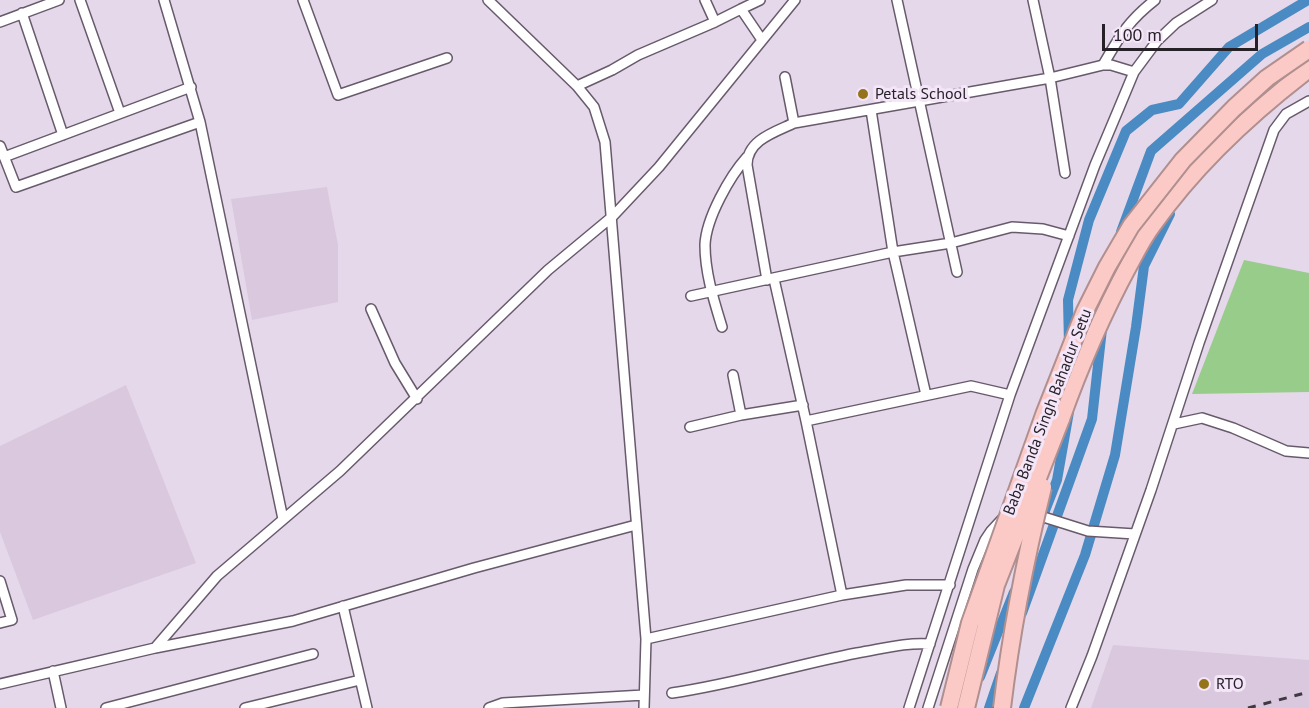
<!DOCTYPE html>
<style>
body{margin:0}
#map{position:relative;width:1309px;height:708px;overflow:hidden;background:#e6d8eb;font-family:"PT Sans",sans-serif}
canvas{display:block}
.scale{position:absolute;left:1102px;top:24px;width:156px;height:27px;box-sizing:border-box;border:3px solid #262127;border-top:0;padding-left:8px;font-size:18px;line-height:21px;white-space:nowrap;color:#262127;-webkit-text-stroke:4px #f4e6f8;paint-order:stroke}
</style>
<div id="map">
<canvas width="1309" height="708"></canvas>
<div class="scale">100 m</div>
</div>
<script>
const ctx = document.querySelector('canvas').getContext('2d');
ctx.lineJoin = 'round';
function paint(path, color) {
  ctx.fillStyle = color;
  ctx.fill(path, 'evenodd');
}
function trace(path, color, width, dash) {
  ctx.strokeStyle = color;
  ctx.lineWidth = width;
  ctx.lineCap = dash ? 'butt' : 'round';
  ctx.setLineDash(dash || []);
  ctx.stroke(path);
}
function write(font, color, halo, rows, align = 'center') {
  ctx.font = font + ' "PT Sans",sans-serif';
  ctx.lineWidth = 6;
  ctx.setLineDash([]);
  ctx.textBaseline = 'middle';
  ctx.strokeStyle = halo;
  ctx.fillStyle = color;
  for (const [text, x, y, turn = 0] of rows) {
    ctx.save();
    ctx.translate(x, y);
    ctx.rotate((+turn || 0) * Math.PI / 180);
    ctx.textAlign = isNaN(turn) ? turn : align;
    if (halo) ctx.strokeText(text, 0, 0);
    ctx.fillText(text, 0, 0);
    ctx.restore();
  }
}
const built = new Path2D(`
 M327,187L338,245V302L252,320L231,199Z
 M126,385L196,563L33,620L0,532V446Z
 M1113,645L1309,660V708H1091Z`);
const green = new Path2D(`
 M1244,260L1309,273V392L1192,394Z`);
const canal = new Path2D(`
 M1235,123L1249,104L1291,70
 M1121,232L1151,151L1262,54L1309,27
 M1069,345L1068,300L1089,220L1126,131L1152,110L1179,104L1229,47L1308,0
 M1041,521L1057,480L1069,412
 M1022,613L1092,419L1102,329
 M980,677L1014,592
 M989,708L1001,673
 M1024,708L1085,555L1115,455L1136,327L1144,266L1170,214`);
const street = new Path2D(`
 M80,0L120,113
 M164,0L200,122L283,519
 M303,0L338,95L447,58
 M488,0L577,86L594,107L605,142L646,639L644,708
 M705,0L715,22L741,9L762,40
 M897,0L957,272
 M1033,0L1050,78L1065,173
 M741,9L760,0
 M22,13L63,135
 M0,22L59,0
 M1103,65C1120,36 1128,21 1155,0
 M785,77L794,123
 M577,86L612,70L638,55L715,22
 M871,110L893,252L926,395
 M0,146L16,187L200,122
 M4,157L191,87
 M774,279L806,421L842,595
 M767,280L747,165C747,140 775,132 794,123L1050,78L1103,65H1111L1134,72
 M691,296L893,252L951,243L1012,227L1043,229L1069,236
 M371,309L395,363L417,399
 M722,327C714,301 705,273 705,245C706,218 730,176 747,157
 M733,375L741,415
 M806,421L971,386L1010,395
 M1174,424L1202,418L1233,428L1286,451L1309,453
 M690,427L741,415L803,405
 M1034,514L1088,531L1135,534
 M0,581L12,620L0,623
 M343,606L367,708
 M646,639L842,595L906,585H950
 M155,648L217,576L340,471L548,270L613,216L659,167L795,0
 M53,671L61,708
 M0,684L155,648L293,621L474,568L636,525
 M672,693C735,684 795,665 857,653C882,649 906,642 930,644
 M106,708L313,654
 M245,708L360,680
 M489,708L503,703L644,695
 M909,708L1010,395L1095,165L1119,108L1134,72L1157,41L1176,23L1212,0
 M928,708L973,569L985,540L991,531L1004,517
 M1071,708L1092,656L1151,490L1199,343L1274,130L1286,114L1309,101`);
const highway = new Path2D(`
 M1061,419C1080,366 1102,315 1129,265C1136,252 1143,238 1152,226C1195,165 1250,114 1309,69`);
const rail = new Path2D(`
 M1248,708L1309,692`);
const highwayBridge = new Path2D(`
 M949,708L970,623L1044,415L1085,311L1107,267L1131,226L1183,160L1234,108L1267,78L1309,49
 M966,708L996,585L1061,419
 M1002,708C1011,633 1025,560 1043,487`);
const markers = [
 [863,94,6,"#95731b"],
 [1204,684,6,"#95731b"]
];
const poiNames = [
 ["Petals School",875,94],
 ["RTO",1216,684]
];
const streetNames = [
 ["Baba Banda Singh Bahadur Setu",1048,412,-69]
];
paint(built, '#dac8df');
paint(green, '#98cc8b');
trace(canal, '#498bc2', 10);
trace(street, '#675b6b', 12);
trace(highway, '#b08f8f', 20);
trace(street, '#fff', 9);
trace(highway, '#fbcac7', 16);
trace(rail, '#3f3941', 3, [8, 8]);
trace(highwayBridge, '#b08f8f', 20, []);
trace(highwayBridge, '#fbcac7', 16);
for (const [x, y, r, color] of markers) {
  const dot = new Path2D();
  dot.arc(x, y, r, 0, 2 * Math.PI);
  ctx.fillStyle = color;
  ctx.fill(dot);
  trace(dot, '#f4e6f8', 2);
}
write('16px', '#262127', '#f4e6f8', poiNames, 'left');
write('16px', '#262127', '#f4e6f8', streetNames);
</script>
